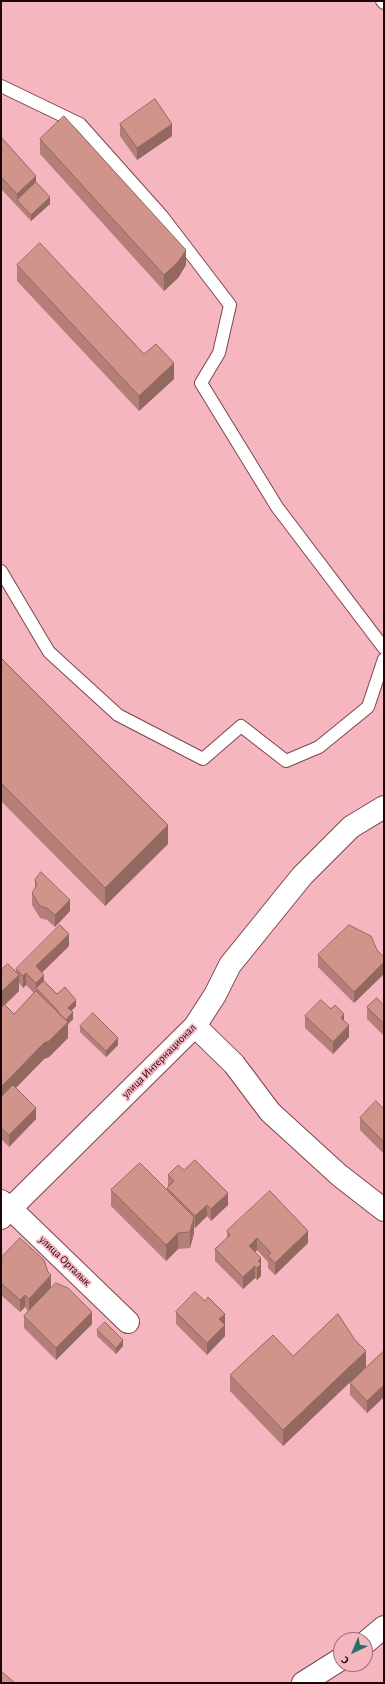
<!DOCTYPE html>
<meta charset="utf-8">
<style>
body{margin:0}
#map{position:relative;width:385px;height:1684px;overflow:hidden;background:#f6b6c0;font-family:"Alegreya Sans",sans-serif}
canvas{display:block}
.frame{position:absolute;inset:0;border:2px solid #1b070b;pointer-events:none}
.north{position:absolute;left:333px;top:1632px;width:40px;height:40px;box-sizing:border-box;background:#f6b6c0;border:1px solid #9e7078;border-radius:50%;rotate:224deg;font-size:11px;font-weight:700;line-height:16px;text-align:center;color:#1b070b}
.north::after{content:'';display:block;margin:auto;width:14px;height:18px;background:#26706b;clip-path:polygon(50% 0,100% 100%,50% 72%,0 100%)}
</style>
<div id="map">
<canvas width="385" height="1684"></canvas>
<div class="frame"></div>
<div class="north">С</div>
</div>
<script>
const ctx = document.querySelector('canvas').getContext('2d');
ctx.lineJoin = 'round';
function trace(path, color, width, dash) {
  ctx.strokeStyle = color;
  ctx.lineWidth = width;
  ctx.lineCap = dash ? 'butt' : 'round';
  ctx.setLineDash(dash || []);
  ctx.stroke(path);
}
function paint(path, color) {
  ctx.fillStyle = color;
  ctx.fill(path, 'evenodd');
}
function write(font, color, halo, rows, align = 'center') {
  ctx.font = font + ' "Alegreya Sans",sans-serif';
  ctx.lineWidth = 3.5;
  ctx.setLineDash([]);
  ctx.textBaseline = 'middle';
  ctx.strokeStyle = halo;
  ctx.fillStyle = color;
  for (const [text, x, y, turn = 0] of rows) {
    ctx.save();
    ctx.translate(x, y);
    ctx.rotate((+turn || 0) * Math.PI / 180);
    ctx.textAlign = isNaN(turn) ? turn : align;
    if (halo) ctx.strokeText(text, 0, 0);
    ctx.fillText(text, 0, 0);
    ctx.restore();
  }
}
const service = new Path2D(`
 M382,1L384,3
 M1,86L80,124L162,216L230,305L219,353L201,383L277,507L384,648
 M1,571L49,652L118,715L203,759L241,726L286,761L319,747L368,707L384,659`);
const minor = new Path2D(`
 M195,1026L234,1064L270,1112L339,1175L384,1210
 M1,1201L11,1209L128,1322
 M1,1218L195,1026L215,995L230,965L302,876L351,827L384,807
 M365,1643L384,1627
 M303,1683L341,1659`);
const wall = new Path2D(`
 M120,124L172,136L137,160L120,136Z
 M1,137L36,182L50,204L31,221L1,189Z
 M40,139L186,265L178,278L164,291L40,154Z
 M17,265L144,354L174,379L139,411L17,281Z
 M1,658L168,844L105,906L1,801Z
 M35,880L70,911L55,927L47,920L40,918L32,905V893L35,889Z
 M69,946L42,973L44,981L57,994L76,1006L71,1011L73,1019L68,1024V1038L49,1057L44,1059L16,1088L36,1119L9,1147L1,1139V970L16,972V969ZM19,983L23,988L26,985L34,993L14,1014L5,1005L19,991Z
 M377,950L384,957V974L354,1003L318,967V955Z
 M384,1006V1036L367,1019V1007Z
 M331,1009L344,1021L349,1037L333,1054L305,1028V1016Z
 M80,1026L118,1045L106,1057L80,1032Z
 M384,1109V1154L360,1130V1118Z
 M184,1170L228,1205L211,1221L207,1216L195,1228L194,1227V1233L190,1248L178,1249L166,1261L111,1206V1190H167V1188L168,1187V1175Z
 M227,1231L308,1243L275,1275L268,1268V1262L257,1250L255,1252L261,1270V1276L257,1280L255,1278L243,1289L215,1261V1249L227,1238Z
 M1,1258L51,1287L30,1309L92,1324L56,1360L24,1328V1316L28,1311L25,1307L20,1312L1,1295Z
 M176,1312L225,1324V1336L207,1355L176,1324Z
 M97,1330L123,1346L116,1354L97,1336Z
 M384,1351V1397L367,1413L350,1395V1383Z
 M293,1356L366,1367L283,1446L230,1391V1375Z`);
const shadedWall = new Path2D(`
 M172,124V136L137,160V148Z
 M36,176V188L17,200V194Z
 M50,197V204L31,221V215Z
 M186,250V265L178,278L164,291V275Z
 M174,363V379L139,411V396Z
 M168,825V844L105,906V888Z
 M70,900V911L55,927V915Z
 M69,934V946L36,978V966Z
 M384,962V974L354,1003V992Z
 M26,973V985L23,988V976Z
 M19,975V991L1,1008V992Z
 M44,975V987L36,988V995V983Z
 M76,1000V1006L68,1014V1008Z
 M73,1012V1019L68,1024V1038L49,1057L44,1059L1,1103V1087Z
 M344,1014V1026L341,1018Z
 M349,1025V1037L333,1054V1042Z
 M118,1038V1045L106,1057V1051Z
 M36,1108V1119L9,1147V1135Z
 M228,1193V1205L211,1221V1209Z
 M207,1205V1216L195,1228V1216Z
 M194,1217V1233L190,1248V1232Z
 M308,1231V1243L275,1275V1263Z
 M178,1233V1249L166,1261V1245Z
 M257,1238V1250L249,1258V1246Z
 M261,1258V1276L257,1280V1268L258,1261Z
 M255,1266V1278L243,1289V1277Z
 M51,1275V1287L29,1311V1299Z
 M25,1295V1307L20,1312V1300Z
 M92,1312V1324L56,1360V1348Z
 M225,1314V1336L207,1355V1343L219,1319Z
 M123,1340V1346L116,1354V1348Z
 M366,1351V1367L283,1446V1430Z
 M384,1385V1397L367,1413V1401Z`);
const building = new Path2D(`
 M155,99L172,124L137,148L120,124Z
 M64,116L186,250L178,262L164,275L40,139Z
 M1,137L36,176L17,194L1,177Z
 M36,182L50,197L31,215L17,200Z
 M40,243L144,354L156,344L174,363L139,396L17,265Z
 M1,658L168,825L105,888L1,783Z
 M41,872L70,900L55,915L47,908L40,906L32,893L37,885L35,880Z
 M60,925L69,934L36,966L44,975L36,983L26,973L23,976L16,969Z
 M349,925L371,936L377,950L384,957V962L354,992L318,955Z
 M8,964L19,975L1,992V970Z
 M44,981L57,994L65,987L76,1000L68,1008L73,1012L66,1020L57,1012L58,1011L36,988Z
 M36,991L68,1022L49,1041L44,1043L1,1087V1008L4,1004L14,1014Z
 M377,998L384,1006V1024L367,1007Z
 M321,1000L331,1009L335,1005L344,1014L341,1018L349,1025L333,1042L305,1016Z
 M93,1013L118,1038L106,1051L80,1026Z
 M13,1085L36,1108L9,1135L1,1128V1097Z
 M376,1101L384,1109V1142L360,1118Z
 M195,1160L228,1193L211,1209L207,1205L195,1216L167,1188L174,1181L168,1175L178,1165L184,1170Z
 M140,1163L194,1217L190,1232L178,1233L166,1245L111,1190Z
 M270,1191L308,1231L275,1263L268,1256L271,1253L257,1238L249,1246L261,1258L258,1261L261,1264L257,1268L255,1266L243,1277L215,1249L230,1235L227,1231Z
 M20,1238L44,1260L48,1272L51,1275L29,1299L25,1295L20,1300L1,1283V1258Z
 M56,1283L68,1288L92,1312L56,1348L24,1316Z
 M195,1292L205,1301L208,1297L225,1314L219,1319L225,1325L207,1343L176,1312Z
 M338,1314L355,1340L366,1351L283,1430L230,1375L273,1335L293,1356Z
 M105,1322L123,1340L116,1348L97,1330Z
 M384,1351V1385L367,1401L350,1383Z
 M1,1671L15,1683H1Z`);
const streetNames = [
 ["улица Интернационал",159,1061,-45],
 ["улица Орталык",65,1261,44]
];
trace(service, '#7b464f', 14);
trace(minor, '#7b464f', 24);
trace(service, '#fff', 12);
trace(minor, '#fff', 22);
paint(wall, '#b37f78');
paint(shadedWall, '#926861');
paint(building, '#d0948b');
trace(building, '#926861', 1);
write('11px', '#1b070b', '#f6b6c0', streetNames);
</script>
